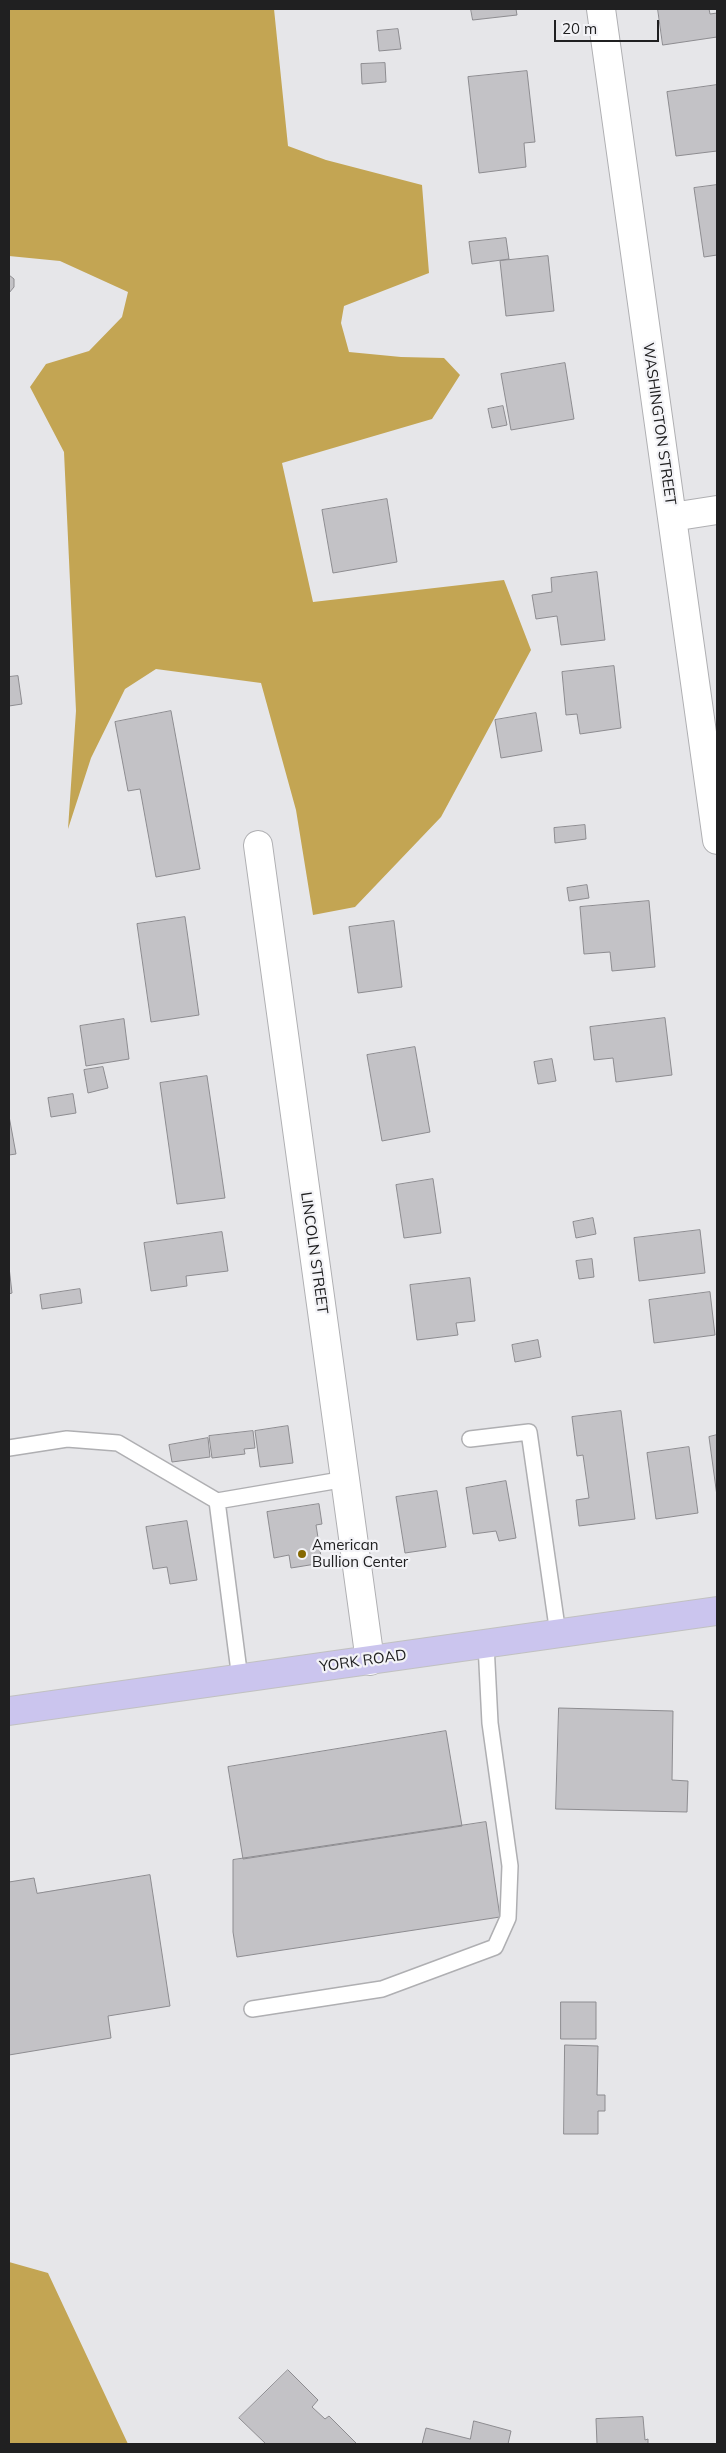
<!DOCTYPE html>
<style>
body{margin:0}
#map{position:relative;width:726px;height:2453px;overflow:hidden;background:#e6e6e9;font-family:Mulish,sans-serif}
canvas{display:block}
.frame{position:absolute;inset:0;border:10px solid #202021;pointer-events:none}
.scale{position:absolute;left:554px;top:20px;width:105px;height:22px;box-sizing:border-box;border:2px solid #202021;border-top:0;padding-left:6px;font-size:15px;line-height:18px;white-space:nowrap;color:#202021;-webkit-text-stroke:4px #f3f3f7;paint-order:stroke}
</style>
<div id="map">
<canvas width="726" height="2453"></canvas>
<div class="frame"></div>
<div class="scale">20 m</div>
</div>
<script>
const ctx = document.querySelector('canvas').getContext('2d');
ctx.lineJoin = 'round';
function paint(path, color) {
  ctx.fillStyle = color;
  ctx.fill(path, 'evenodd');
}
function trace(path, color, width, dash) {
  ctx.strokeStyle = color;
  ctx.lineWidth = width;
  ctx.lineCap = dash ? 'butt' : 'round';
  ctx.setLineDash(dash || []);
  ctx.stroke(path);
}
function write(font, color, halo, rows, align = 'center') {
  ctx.font = font + ' Mulish,sans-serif';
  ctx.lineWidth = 4.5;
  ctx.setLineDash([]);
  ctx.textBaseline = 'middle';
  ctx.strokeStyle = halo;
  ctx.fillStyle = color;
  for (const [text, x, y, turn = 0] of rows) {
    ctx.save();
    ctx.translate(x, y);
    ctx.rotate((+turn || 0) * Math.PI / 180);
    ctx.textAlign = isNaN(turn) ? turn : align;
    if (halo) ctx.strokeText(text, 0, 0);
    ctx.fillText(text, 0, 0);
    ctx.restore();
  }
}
const forest = new Path2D(`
 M9,9H274L288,146L326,160L422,185L429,273L344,306L341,323L349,352L401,357L444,358L460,375L432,419L282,463L313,602L504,580L531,650L441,817L355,907L313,915L296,810L261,683L156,669L125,689L91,758L68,829L76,711L64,452L30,387L46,364L89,351L122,317L128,292L60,261L9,256Z
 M9,2262L48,2273L128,2444H9Z`);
const building = new Path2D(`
 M471,9H516L517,15L473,20Z
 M658,9H709L710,14L717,13V37L663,45Z
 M398,29L401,49L379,51L377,31Z
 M385,63L386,82L362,84L361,64Z
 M527,71L535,142L524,143L526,167L479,173L468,77Z
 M717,85V151L676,156L667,92Z
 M717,185V255L704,257L694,188Z
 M506,238L509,259L472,264L469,242Z
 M548,256L554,311L506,316L500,261Z
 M9,275L14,279V287L9,293Z
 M565,363L574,419L511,430L501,374Z
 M503,406L507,425L492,428L488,409Z
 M387,499L397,562L333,573L322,510Z
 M597,572L605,640L561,645L557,616L536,619L532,595L552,592L551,578Z
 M614,666L621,728L580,734L577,714L566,715L562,672Z
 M18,676L22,704L9,706V677Z
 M171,711L200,869L156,877L140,789L128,791L115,722Z
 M536,713L542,751L501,758L495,720Z
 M585,825L586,839L555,843L554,828Z
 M587,885L589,898L569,901L567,888Z
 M649,901L655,967L612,971L610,952L584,954L580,907Z
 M185,917L199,1015L151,1022L137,924Z
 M394,921L402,987L358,993L349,927Z
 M665,1018L672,1075L616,1082L613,1058L594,1060L590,1027Z
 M124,1019L129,1059L86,1066L80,1026Z
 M415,1047L430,1132L382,1141L367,1055Z
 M552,1059L556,1081L538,1084L534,1062Z
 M103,1067L108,1088L88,1093L84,1070Z
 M207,1076L225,1198L177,1204L160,1083Z
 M73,1094L76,1113L51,1117L48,1098Z
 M9,1116L16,1154L9,1155Z
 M433,1179L441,1233L404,1238L396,1185Z
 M593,1218L596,1234L576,1238L573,1222Z
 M700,1230L705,1273L639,1281L634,1238Z
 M222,1232L228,1271L186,1276L187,1286L151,1291L144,1243Z
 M592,1259L594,1277L579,1279L576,1261Z
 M9,1267L12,1293L9,1294Z
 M470,1278L475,1321L456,1323L458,1335L417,1340L410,1285Z
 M80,1289L82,1303L42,1309L40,1295Z
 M710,1292L715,1335L654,1343L649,1300Z
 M538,1340L541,1357L515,1362L512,1345Z
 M621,1411L635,1519L579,1526L576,1500L589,1498L583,1455L577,1456L572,1417Z
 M288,1426L293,1463L260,1467L255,1431Z
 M253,1431L255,1448L244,1449L245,1454L212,1458L209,1436Z
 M717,1435V1496L709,1437Z
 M208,1438L210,1457L172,1462L169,1445Z
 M689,1447L698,1513L656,1519L647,1453Z
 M506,1481L516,1538L499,1541L496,1531L473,1534L466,1488Z
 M437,1491L446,1547L405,1553L396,1497Z
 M319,1504L322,1524L316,1525L322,1563L291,1568L289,1555L274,1558L267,1512Z
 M187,1521L197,1580L170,1584L167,1567L153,1569L146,1527Z
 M559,1708L673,1711L672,1780L688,1781L687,1812L556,1809Z
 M446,1731L462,1826L243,1859L228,1767Z
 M486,1822L500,1917L237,1957L233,1932V1860Z
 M150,1875L170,2006L108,2016L111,2038L9,2055V1882L34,1878L37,1893Z
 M561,2002H596V2039H561Z
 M565,2045L598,2046L597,2095H605V2111H598V2134H564Z
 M288,2370L318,2400L312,2407L325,2419L329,2416L357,2444H266L239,2418Z
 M643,2417L645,2440L648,2439V2444H597L596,2419Z
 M474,2421L511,2431L508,2444H422L426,2428L470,2439Z`);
const lane = new Path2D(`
 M470,1439L529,1432L558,1634
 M9,1448L67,1439L118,1443L217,1501L346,1479
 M217,1501L240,1679
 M252,2009L382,1989L495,1947L508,1918L510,1866L490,1723L486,1644`);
const street = new Path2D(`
 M601,9L717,840
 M672,517L717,510
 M258,845L370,1661`);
const primary = new Path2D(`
 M9,1711L717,1611`);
const markers = [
 [302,1554,5,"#856801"]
];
const streetNames = [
 ["WASHINGTON STREET",659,424,82],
 ["LINCOLN STREET",314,1253,82],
 ["YORK ROAD",363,1661,-8]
];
const poiNames = [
 ["American",312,1545],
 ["Bullion Center",312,1562]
];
paint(forest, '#c3a553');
paint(building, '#c3c2c6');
trace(building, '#8d8c90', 1);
trace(lane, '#afafb2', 18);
trace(street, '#afafb2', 30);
trace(primary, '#c1c1c1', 30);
trace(lane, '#fff', 15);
trace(street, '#fff', 28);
trace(primary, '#cbc5ee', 28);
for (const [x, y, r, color] of markers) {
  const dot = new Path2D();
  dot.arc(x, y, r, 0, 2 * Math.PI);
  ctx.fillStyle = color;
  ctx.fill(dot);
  trace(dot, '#f3f3f7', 2);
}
write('15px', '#202021', '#f3f3f7', streetNames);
write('15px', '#202021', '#f3f3f7', poiNames, 'left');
</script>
